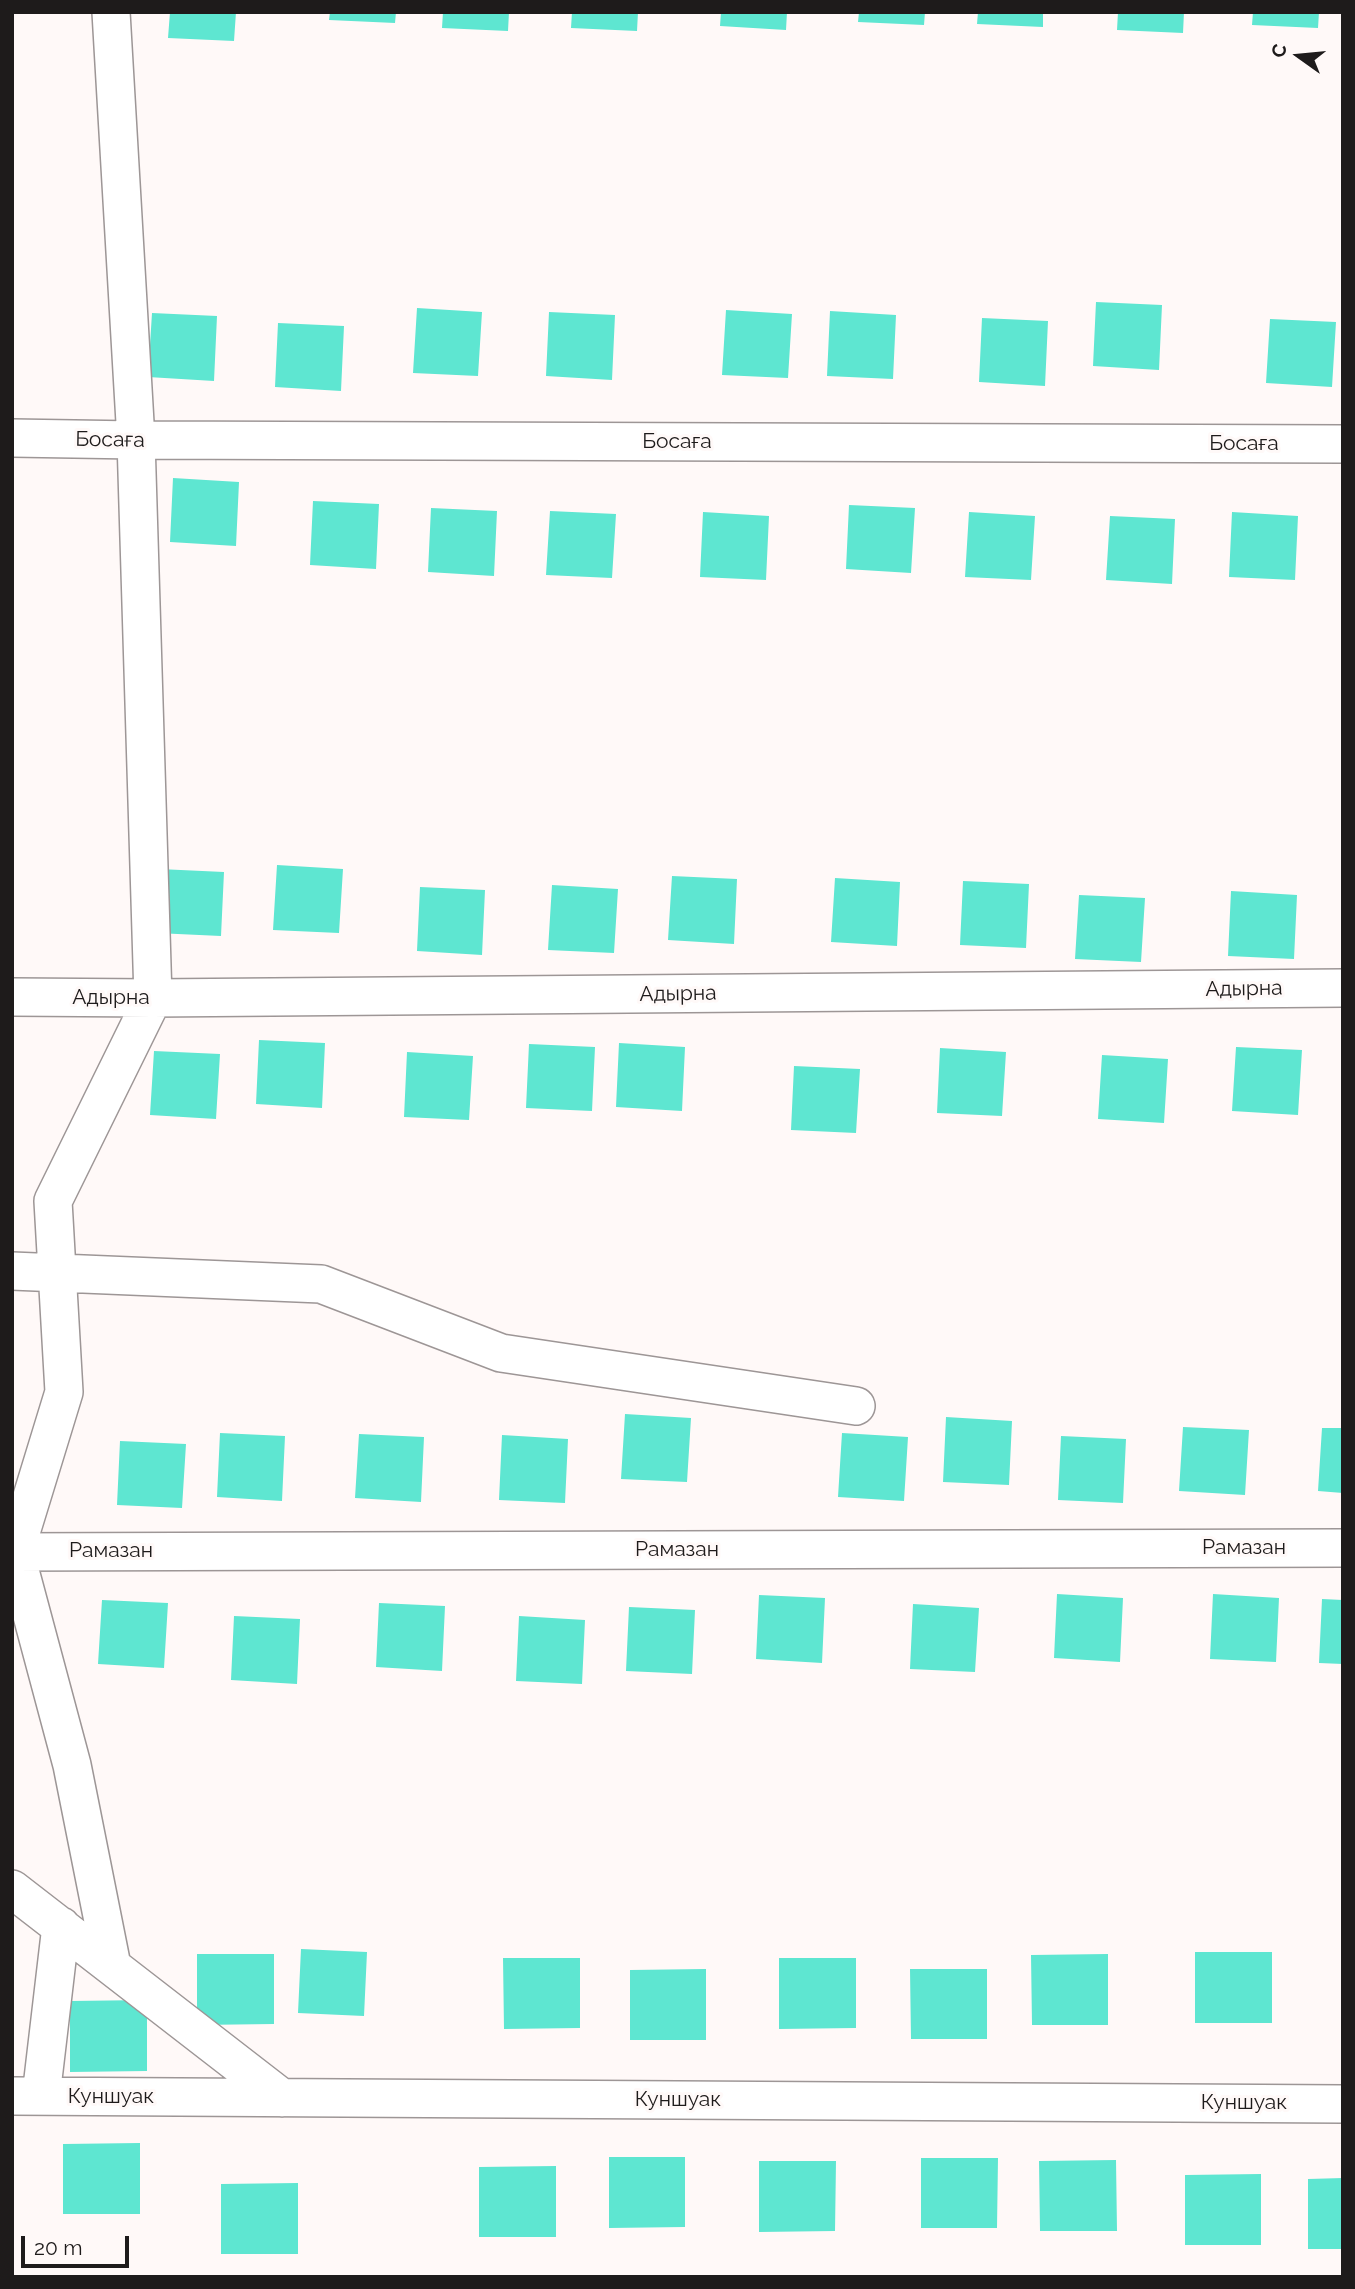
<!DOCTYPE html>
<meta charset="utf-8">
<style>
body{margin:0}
#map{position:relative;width:1355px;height:2289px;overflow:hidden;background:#fff9f8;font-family:Raleway,sans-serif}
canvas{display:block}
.frame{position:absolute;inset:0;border:14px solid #1e1b1b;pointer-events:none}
.north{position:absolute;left:1264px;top:21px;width:70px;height:70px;-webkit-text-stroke:5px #fff9f8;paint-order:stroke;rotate:285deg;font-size:19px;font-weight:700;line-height:28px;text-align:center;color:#1e1b1b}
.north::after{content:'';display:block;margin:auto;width:24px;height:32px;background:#1e1b1b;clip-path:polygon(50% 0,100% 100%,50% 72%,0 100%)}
.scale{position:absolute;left:21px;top:2236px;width:108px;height:32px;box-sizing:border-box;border:4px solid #1e1b1b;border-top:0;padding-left:9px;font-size:21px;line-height:24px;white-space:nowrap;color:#1e1b1b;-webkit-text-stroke:5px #fff9f8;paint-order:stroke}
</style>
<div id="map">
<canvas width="1355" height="2289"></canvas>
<div class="frame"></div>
<div class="north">С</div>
<div class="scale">20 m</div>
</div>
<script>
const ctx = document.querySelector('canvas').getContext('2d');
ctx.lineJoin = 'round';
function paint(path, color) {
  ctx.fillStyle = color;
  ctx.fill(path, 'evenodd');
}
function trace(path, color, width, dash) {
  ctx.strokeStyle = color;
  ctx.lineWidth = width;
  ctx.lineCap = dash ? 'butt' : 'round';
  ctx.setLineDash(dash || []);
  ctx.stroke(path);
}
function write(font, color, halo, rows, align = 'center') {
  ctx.font = font + ' Raleway,sans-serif';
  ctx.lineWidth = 6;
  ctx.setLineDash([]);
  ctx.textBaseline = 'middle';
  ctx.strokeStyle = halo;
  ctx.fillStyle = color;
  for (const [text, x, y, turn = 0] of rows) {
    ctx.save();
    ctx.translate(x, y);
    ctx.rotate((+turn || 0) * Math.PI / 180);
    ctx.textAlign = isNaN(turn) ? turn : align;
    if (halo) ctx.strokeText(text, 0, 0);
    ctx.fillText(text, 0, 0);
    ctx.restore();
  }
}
const building = new Path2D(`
 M170,12H236L234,41L168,38Z
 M330,12H396L395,23L329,20Z
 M443,12H509L508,31L442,28Z
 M572,12H638L637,31L571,28Z
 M721,12H787L786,30L720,26Z
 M859,12H925L924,25L858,22Z
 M978,12H1043V27L977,24Z
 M1118,12H1184L1183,33L1117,30Z
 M1253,12H1319L1318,28L1252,25Z
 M1096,302L1162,305L1159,370L1093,366Z
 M417,308L482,312L478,376L413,373Z
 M726,310L792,314L788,378L722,375Z
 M830,311L896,315L893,379L827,376Z
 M549,312L615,315L612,380L546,376Z
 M152,313L217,316L214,381L148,377Z
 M982,318L1048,321L1045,386L979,382Z
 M1270,319L1336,322L1332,387L1266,383Z
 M278,323L344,326L341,391L275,387Z
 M173,478L239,482L236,546L170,542Z
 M313,501L379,504L376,569L310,565Z
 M849,505L915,508L911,573L846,569Z
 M431,508L497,511L494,576L428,572Z
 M550,511L616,514L612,578L546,575Z
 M703,512L769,516L766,580L700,577Z
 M969,512L1035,516L1031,580L965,577Z
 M1232,512L1298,516L1295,580L1229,577Z
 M1110,516L1175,519L1172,584L1106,580Z
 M277,865L343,869L339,933L273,930Z
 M159,869L224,872L221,936L156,933Z
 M672,876L737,879L734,944L668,940Z
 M835,878L900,882L897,946L831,942Z
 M963,881L1029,884L1026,948L960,945Z
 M552,885L618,889L614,953L548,950Z
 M420,887L485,890L482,955L417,951Z
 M1231,891L1297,895L1294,959L1228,956Z
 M1079,895L1145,898L1141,962L1075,959Z
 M259,1040L325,1043L322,1108L256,1104Z
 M619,1043L685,1047L682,1111L616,1107Z
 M529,1044L595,1047L592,1111L526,1108Z
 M1236,1047L1302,1050L1298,1115L1232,1111Z
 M940,1048L1006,1052L1002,1116L937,1113Z
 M154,1051L220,1054L216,1119L150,1115Z
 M407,1052L473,1056L469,1120L404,1117Z
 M1102,1055L1168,1059L1164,1123L1098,1119Z
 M794,1066L860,1069L856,1133L791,1130Z
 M625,1414L691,1418L687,1482L621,1479Z
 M946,1417L1012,1421L1009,1485L943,1482Z
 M1183,1427L1249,1430L1245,1495L1179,1491Z
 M1322,1428H1343V1493L1318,1491Z
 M220,1433L285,1436L282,1501L217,1497Z
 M842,1433L908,1437L904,1501L838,1497Z
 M359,1434L424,1437L421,1502L355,1498Z
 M502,1435L568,1439L565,1503L499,1500Z
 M1061,1436L1126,1439L1123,1503L1058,1500Z
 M120,1441L186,1444L182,1508L117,1505Z
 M1057,1594L1123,1598L1120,1662L1054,1658Z
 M1213,1594L1279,1598L1276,1662L1210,1659Z
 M759,1595L825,1598L822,1663L756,1659Z
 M1322,1599L1343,1600V1664L1319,1663Z
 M102,1600L168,1603L164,1668L98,1664Z
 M379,1603L445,1606L442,1671L376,1667Z
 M913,1604L979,1608L975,1672L910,1669Z
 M629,1607L695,1610L692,1674L626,1671Z
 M234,1616L300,1619L297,1684L231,1680Z
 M519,1616L585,1620L582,1684L516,1681Z
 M301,1949L367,1952L364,2016L298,2013Z
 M1195,1952H1272V2023H1195Z
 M197,1954H274V2024L197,2025Z
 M1108,1954V2025H1032L1031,1955Z
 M503,1958H580V2028L504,2029Z
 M779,1958H856V2028L779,2029Z
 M706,1969V2040H630V1970Z
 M910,1969H987V2039H911Z
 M147,2000V2071L70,2072V2001Z
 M140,2143V2214H63V2144Z
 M609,2157H685V2227L609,2228Z
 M921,2158H998L997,2228H921Z
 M1116,2160L1117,2231H1040L1039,2161Z
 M759,2161H836L835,2231L759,2232Z
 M556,2166V2237H479V2167Z
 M1261,2174V2245H1185V2175Z
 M1343,2178V2249H1308V2179Z
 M298,2183V2254H221V2184Z`);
const minor = new Path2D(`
 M111,12L136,440L153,998L53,1201L64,1392L15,1552L72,1765L112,1966
 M12,438L136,440L1343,444
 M12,997L153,998L1343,988
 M12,1271L321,1284L501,1353L856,1406
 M12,1552L1343,1548
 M12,1889L282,2098
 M12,2096L1343,2104
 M41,2096L61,1926`);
const streetNames = [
 ["Босаға",110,440,1],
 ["Босаға",677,442],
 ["Босаға",1244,444],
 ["Адырна",1244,989,-1],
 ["Адырна",678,994,-1],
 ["Адырна",111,998],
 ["Рамазан",1244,1548],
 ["Рамазан",677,1550],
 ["Рамазан",111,1551],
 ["Куншуак",111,2097],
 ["Куншуак",678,2100],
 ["Куншуак",1244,2103]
];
paint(building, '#5ee6d1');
trace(minor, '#9d9696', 40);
trace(minor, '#fff', 37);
write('21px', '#1e1b1b', '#fff9f8', streetNames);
</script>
